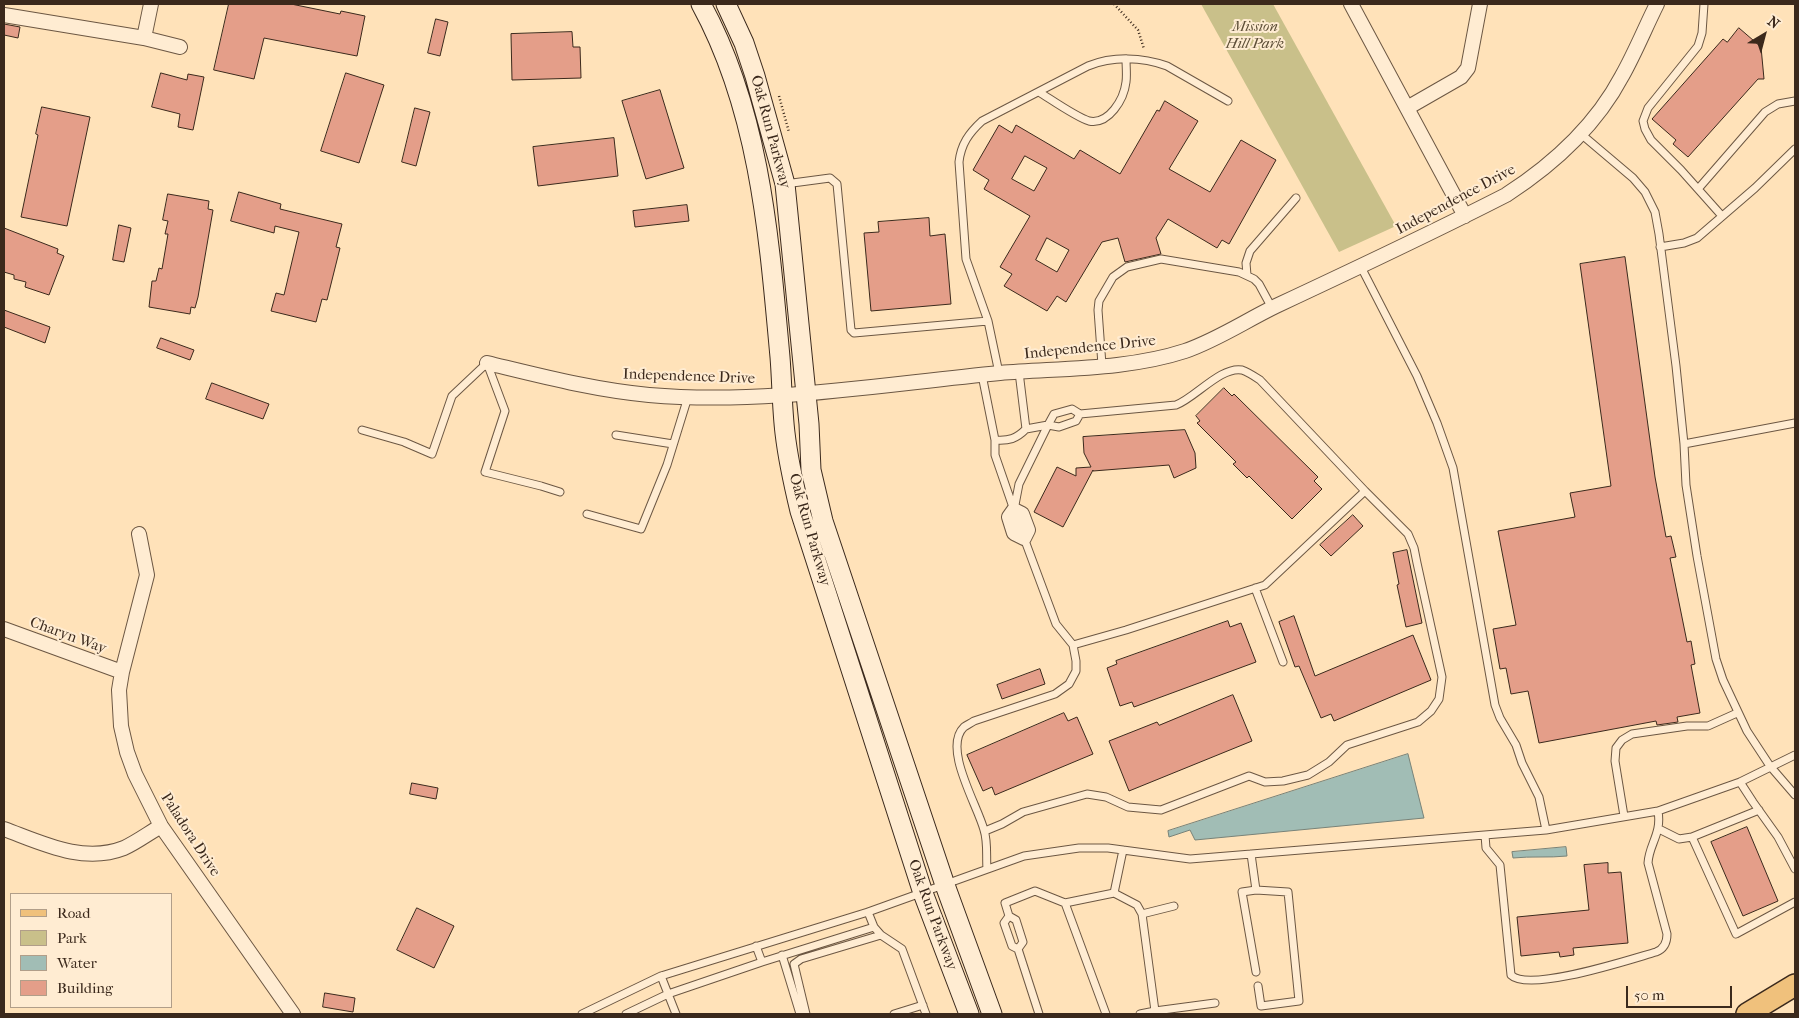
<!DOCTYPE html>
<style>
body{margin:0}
#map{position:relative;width:1799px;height:1018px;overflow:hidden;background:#ffe2b9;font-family:"IM FELL French Canon",serif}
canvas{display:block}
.frame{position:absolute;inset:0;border:5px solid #3b291c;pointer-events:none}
.legend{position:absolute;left:10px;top:893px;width:162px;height:115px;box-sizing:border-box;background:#ffecd2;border:1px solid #b19e89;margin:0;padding:6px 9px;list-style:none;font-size:15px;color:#3b291c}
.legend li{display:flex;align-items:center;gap:10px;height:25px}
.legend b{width:25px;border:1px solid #b19e89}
.north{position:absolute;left:1739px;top:10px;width:50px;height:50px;-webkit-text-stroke:4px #ffecd2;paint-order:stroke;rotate:37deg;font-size:14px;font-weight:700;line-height:20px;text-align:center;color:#3b291c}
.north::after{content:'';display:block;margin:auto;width:18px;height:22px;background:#3b291c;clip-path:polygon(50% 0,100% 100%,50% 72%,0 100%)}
.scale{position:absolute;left:1626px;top:986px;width:106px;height:22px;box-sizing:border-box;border:2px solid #3b291c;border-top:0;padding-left:6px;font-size:15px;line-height:18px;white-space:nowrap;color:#3b291c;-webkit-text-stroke:4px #ffecd2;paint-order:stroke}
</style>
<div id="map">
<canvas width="1799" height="1018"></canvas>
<div class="frame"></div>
<ul class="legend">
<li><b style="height:6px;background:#f0c17c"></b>Road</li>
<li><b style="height:14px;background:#c9c08a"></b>Park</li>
<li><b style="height:14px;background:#a1bdb5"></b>Water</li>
<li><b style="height:14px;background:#e49e89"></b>Building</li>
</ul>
<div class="north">N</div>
<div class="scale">50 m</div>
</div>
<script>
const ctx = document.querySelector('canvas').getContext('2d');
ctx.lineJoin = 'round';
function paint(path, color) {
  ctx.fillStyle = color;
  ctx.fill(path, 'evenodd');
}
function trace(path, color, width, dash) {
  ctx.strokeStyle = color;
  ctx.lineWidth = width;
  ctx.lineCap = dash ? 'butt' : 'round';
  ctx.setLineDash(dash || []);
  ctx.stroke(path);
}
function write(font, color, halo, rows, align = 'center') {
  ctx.font = font + ' "IM FELL French Canon",serif';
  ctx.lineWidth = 4;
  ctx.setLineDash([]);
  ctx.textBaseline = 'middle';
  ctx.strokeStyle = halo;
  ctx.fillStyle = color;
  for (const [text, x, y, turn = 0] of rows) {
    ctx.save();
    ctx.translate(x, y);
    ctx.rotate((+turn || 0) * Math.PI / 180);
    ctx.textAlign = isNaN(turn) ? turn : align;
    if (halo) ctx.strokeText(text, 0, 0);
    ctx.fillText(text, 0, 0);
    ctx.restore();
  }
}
const green = new Path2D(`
 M1201,4H1273L1396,226L1339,252Z`);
const water = new Path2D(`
 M1408,754L1424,818L1195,840L1190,830L1169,837L1168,831Z
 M1566,847L1567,856C1549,858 1531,856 1513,858L1512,852Z`);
const building = new Path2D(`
 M229,4H291L340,14L341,11L365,16L357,56L264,38L254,79L214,70Z
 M436,19L448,22L440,56L428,53Z
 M4,24L20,27L18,38L4,35Z
 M1739,28L1761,47L1764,79H1758L1688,157L1673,144L1676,140L1652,119L1723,39L1727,42Z
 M572,32L573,47H580L581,78L512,80L511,34Z
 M161,73L187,80L188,74L204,77L193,130L178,127L180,114L152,107Z
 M346,73L384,85L359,163L321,151Z
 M660,90L684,168L646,179L622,101Z
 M1165,101L1198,121L1169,169L1210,192L1241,140L1276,160L1229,244L1222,240L1217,248L1168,219L1156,238L1161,254L1125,262L1118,238L1102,242L1066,302L1057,296L1047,311L1004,286L1012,274L1000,267L1030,216L984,189L989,180L973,170L999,125L1012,133L1016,125L1074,159L1080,150L1120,174L1157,110L1159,111ZM1025,156L1047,168L1034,191L1012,179ZM1047,238L1069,250L1057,272L1036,260Z
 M42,107L90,117L67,226L21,217L38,135L36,134Z
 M415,108L430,112L416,166L402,162Z
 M614,138L618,176L538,186L533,147Z
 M239,192L281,204L280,209L342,224L336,247L340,248L327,300L322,299L316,322L271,311L276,293L284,295L299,232L275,226L274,233L231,221Z
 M168,194L209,201L208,209L213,210L198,297L195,308L191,307L190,314L149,307L152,281H156L159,268L162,269L168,234H165L168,221L163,220Z
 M687,205L689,221L635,227L633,211Z
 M929,218L930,236L945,234L951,304L871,311L864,233L879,232L878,222Z
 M119,225L131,228L124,262L113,260Z
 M4,228L58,249L57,253L64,256L49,295L25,287L26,282L14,279V275L4,272Z
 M1625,257L1655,477L1666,537L1671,536L1676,557L1670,558L1687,642L1691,641L1695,664L1691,665L1700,713L1677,717L1678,722L1657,725L1656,721L1539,743L1528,691L1511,694L1506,668L1500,669L1493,629L1516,625L1498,531L1575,517L1570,493L1611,486L1580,264Z
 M4,310L50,327L45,343L4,327Z
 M161,338L194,350L190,360L157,348Z
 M212,383L269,404L263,419L206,399Z
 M1224,388L1232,396L1234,394L1318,477L1314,481L1322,489L1292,519L1249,476L1247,478L1233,464L1236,462L1197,423L1200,421L1196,416Z
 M1185,430L1195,453L1196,468L1174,478L1169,465L1093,471V470L1063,527L1034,512L1057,467L1076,476V468L1091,467L1084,453L1083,437Z
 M1353,515L1363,526L1331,556L1320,545Z
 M1407,550L1422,623L1406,627L1397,585L1399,584L1393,553Z
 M1294,616L1315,676L1413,635L1431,680L1334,721L1331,714L1321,718L1299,666L1295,667L1279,622Z
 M1228,621L1230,627L1241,623L1256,662L1134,707L1132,702L1120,706L1107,668L1117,664L1116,661Z
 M1040,669L1045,684L1002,699L997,685Z
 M1233,695L1252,741L1129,791L1109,741L1157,722L1159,725Z
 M1064,713L1068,721L1077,717L1093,754L995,795L992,787L983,791L967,755Z
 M412,783L438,788L436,799L410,794Z
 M1747,827L1778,901L1743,916L1711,842Z
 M1608,863V873L1621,872L1628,943L1573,948L1574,955L1560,957L1559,952L1521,956L1517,917L1589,910L1584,865Z
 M417,908L454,926L434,968L397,950Z
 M325,993L355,998L353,1012L323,1007Z`);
const path = new Path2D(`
 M1114,4L1138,30L1144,49
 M779,96L789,132`);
const lane = new Path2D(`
 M1704,4L1702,33L1698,46L1648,108L1643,121L1645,129L1651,140L1681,170L1722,216
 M1039,92C1052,100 1076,117 1089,121C1109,125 1124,99 1126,82C1127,75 1126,67 1126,59
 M1581,134L1633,178L1645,192L1655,212L1659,234L1676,366L1684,444L1686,485L1697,556L1716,659L1723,680L1747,731L1770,766L1795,795
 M785,184L830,178L837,184L851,330L854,333L988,321
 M1698,189L1765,112L1778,104L1795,101
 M1660,247L1684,243L1697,238L1755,188L1795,149
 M1361,267L1417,376L1437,423L1453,468L1495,705L1500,718L1516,745L1522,763L1539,797L1546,830
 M1247,275L1246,263L1250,251L1296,198
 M1102,365L1098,310L1099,301L1113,277L1127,267L1161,259L1239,272L1254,279L1259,284L1272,308
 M999,373L988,321L966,259L959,162C961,144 969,133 982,121L1088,66C1113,56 1142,57 1167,66L1228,101
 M982,375L995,440C1009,441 1016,439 1026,429L1019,372
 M1072,409L1080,414L1076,421L1059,427L1048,425L1054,414Z
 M362,430L404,442L432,454L452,396L487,363L505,411L485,472L541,486L560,492
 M616,435L673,444
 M995,440V455L1014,510L1019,484L1048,425L1026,429
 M1684,444L1795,423
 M587,514L641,529L667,465L688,397
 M1024,538L1056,624L1073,645L1126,630L1265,585L1365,491L1260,380C1254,376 1248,372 1242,370C1221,366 1195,398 1176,405L1080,414
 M1255,588L1283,662
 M1740,782L1753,802L1778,837L1795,869
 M1624,816L1615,761L1616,748L1622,740L1632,734L1687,726H1708L1737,713
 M1659,829L1679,839L1692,837L1736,934L1795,902
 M985,831L1002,824L1023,812L1087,794L1106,797L1128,807L1161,810L1249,776L1265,782L1283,781L1308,775L1329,762L1347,745L1418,722L1431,711L1439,699L1442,677L1417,563L1414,548L1408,534L1365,491
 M1485,835L1486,848L1500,865L1511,975C1529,993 1631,959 1656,952C1664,949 1667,942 1667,934L1648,863C1649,844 1662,834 1658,811
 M1692,837L1759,810
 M1251,854L1256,890L1288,892L1299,1001L1261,1006L1258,986
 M987,869C986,856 988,842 984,830C978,806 942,748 964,727C967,725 971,723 974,721L1055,694L1069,684L1076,671V661L1073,645
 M1256,890L1242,892L1256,972
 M1114,893L1123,850
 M1142,914L1174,906
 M1009,916L1004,923L1012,946L1018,949L1039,1014
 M756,946L762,962L874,927
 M1018,949L1023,942L1016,920L1009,916L1005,903L1035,891L1065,903
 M782,955L800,1014
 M1155,1011L1215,1003
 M582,1014L661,976
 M626,1014L668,994L762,962
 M676,1014L661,976L868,912
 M806,1014L794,964L801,959L881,935
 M894,1014L923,1005
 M926,1014L902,949L881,935L874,927L868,912L1024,856L1079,848H1108L1190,859L1546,830L1658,811L1740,782L1795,755
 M1106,1014L1065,903L1114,893L1137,905L1142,914L1155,1011L1140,1014`);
const street = new Path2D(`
 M151,4L144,38L180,47
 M1351,4L1465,216
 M4,15L144,38
 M1407,108L1461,77L1468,68L1480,4
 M487,363C541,376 594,390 649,395C766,405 883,384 1000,373C1060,368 1127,370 1185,351C1217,340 1245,321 1276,306C1353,270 1430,234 1506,195C1554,164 1595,127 1622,76C1635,53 1645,28 1657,4
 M1014,510L1022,514L1028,530L1024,538L1014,533L1009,517Z
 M139,534L147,575L122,672L119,690L121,726L127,752L135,774L161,826L293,1014
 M4,629L122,672
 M4,829C42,843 83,864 124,848C137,842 149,833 161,826`);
const secondary = new Path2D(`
 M701,4C760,112 769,237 780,357C782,382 782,408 785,433C788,459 794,486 800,511L923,893L969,1014
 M726,4L744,43L755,76L785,184L809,424L811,470L823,521L945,885L992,1014`);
const primary = new Path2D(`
 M1747,1014L1795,985`);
const parkNames = [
 ["Mission",1255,27],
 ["Hill Park",1255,44]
];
const streetNames = [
 ["Oak Run Parkway",770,132,75],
 ["Independence Drive",1456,200,-28],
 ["Independence Drive",1090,348,-6],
 ["Independence Drive",689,377,2],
 ["Oak Run Parkway",809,530,74],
 ["Charyn Way",68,636,20],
 ["Paladora Drive",190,835,57],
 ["Oak Run Parkway",932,915,70]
];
paint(green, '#c9c08a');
paint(water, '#a1bdb5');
trace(water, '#788278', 1);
paint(building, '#e49e89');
trace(building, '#3b291c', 1);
trace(lane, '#6c5743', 9);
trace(street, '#6c5743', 16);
trace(secondary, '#3b291c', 21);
trace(primary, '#3b291c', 24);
trace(path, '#3b291c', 2.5, [1, 2.5]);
trace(lane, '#ffecd2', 7);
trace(street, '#ffecd2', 14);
trace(secondary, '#ffecd2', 19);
trace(primary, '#f0c17c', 21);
write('italic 15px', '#5e4f38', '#ffecd2', parkNames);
write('15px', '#3b291c', '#ffecd2', streetNames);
</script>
